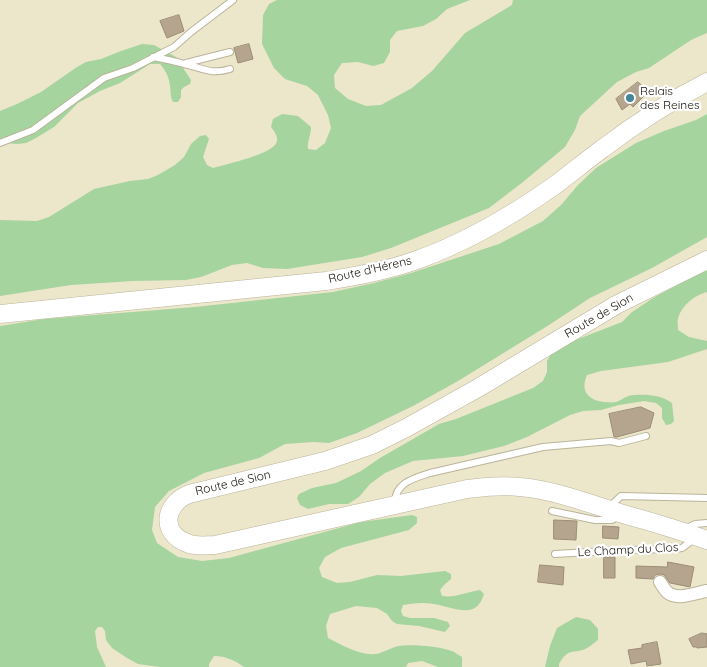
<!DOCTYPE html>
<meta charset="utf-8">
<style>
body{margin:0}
canvas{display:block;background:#ece6cb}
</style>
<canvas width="707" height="667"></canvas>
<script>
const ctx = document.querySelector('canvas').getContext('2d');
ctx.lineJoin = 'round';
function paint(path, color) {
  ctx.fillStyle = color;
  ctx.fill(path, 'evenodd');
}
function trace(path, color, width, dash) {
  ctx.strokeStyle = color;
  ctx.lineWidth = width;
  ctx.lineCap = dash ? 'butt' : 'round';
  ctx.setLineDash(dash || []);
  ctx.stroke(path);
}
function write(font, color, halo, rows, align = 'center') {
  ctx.font = font + ' Quicksand,sans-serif';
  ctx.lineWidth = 4.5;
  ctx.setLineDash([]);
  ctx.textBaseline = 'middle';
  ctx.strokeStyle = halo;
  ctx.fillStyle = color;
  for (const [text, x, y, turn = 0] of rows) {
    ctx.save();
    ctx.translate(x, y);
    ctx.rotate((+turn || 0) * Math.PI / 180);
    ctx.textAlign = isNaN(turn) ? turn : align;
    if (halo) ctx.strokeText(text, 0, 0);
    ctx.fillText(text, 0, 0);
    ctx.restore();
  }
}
const green = new Path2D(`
 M277,0H470L447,9L436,19L423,26L397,31L390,40V52L384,63L373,66L358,62L342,63L334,75L335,88L348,99L366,106L381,105L412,88L432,71L465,33L512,5L513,0H707V33L691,40L649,68L636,72L617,82L580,116L575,130L565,147L523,182L489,208L391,248L362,257L287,269L263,268L247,263L232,265L201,277L186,280L133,281L71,285L0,296V220L37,221L49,217L94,189L130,181L148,179L158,175L175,165L184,157L191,144L200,136L206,135L209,139L203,157L207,165L213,168C226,164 275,154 277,141C278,136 274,131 271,127L273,119L282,114L298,116L311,127C311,136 307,141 308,149L316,150L325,143L331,128L328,115L318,95L307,86L285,79L274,68L262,44L263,15L269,4Z
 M142,44L154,45L176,57L191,80L190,84L184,87L181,90V97L178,102H173C170,97 171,92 170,86C169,77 166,71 160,64H150L120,83L100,91L78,103L54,127L36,138L26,143L16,144L0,142V111L17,104L41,92L77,67L86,62L101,59L121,51Z
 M707,114V237L652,268L590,298L549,325L458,381L413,406L357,433L329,443L313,442L285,444L259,458L204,473L169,491L155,507L152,530L157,543L178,557L202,561L229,558L361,522L412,515L417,517V523L409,530L341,548L325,557L319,568L322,577L337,583L350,582L377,575L401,576L445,571L451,574V579L445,584L440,590L442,596C455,598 467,592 480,590L484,594C476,621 454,607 434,604C424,602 414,603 403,605L401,611L403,616L410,618H434L448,622L450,626L445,632L419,626L397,624L392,621L387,614L377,608L356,606L330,614L326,626L328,638C342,645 360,656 376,654C383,653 390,648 398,646C413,644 437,646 452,651C455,652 458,655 462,657V667H438L422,661L408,663L406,667H244C234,660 226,656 214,656L209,664V667H160L138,664L127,658L112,648L106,640L105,631L102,627H98L95,631L97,647L106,667H0V326L44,319L195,307L333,292L374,283L411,273L499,244L543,221L561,205L578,185L596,168L636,143L664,131L696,120Z
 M707,269V292C695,295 682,305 678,318C677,321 678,326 678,330L689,337L707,341V349L668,362L601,371L587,375C580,391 588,400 604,402C608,402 612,403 616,402C622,400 627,395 634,395C648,394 661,395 672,403L674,421L671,424L666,425L662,418V408L656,403L644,401L619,405L601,410L583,411L570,415L527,437L504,446L463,456L413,461L385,473L370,484L359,497L348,504H329L308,509L300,505L297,498L299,494L312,488L336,483L361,471L380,458L439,424L456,419L533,388L543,381L547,372V361L552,352L568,343L622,322L632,312L653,298Z
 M576,617L590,620L598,629V640C595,642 591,646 587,648C574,655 569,646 559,664V667H545L550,646L557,628Z`);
const building = new Path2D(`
 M179,15L184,31L167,38L160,21Z
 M249,44L253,59L238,63L234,48Z
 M638,82L647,90L642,94L644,96L633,107L630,104L622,110L616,99Z
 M641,407L654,413L650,428L617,437H614L609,414Z
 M554,520L577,521L576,540L554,539Z
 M603,526L619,527L618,539L603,538Z
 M604,557H615V578H604Z
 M668,562L694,567L690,587L670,583L664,575L660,574L655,575L653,579L636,578V566L667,567Z
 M540,565L564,567L563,585L538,582Z
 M702,633L707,634V647L697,648V647H693L689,639Z
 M657,642L661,664L647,666L646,661L631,664L628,650L642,648V645Z`);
const service = new Path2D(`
 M153,57C164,59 174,61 184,64C203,68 211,75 230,69
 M186,63L230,52
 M0,143L33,130L104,78L133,68L174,47L191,32L233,0
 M395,504C394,483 414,478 430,473L543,447L611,441L619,443L646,436
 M608,508L621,496L707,498
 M552,511L595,520H612L619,516
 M685,529L695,524L707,523
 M555,554L624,550L675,549L682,548L694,539`);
const minor = new Path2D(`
 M660,582C662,585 664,589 667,592C677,601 695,593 707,591`);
const secondary = new Path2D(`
 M707,260L616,305L478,388L406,428L372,445L325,461L189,494C164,504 160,533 187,543C196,547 206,545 215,545L467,489C485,487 502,485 520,487C555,490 590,504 623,514C652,522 679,530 707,540
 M0,314L326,281C356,276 385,271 414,261C463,244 508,218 551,188C568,176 584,162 602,149C635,124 670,101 707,82`);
const markers = [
 [630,98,5,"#448798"]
];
const poiNames = [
 ["Relais",640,91],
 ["des Reines",640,105]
];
const streetNames = [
 ["Route d'Hérens",370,270,-13],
 ["Route de Sion",599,316,-30],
 ["Route de Sion",233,483,-13],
 ["Le Champ du Clos",628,550,-3]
];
paint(green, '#a5d49f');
paint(building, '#b5a58f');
trace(building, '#9c8c77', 1);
trace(service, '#bab49a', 8);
trace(minor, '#bab49a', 14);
trace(secondary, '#bab49a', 19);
trace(service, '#fff', 6);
trace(minor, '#fff', 12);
trace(secondary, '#fff', 18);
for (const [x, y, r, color] of markers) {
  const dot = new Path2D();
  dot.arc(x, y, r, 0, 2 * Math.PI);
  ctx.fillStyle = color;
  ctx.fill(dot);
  trace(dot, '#fff', 2);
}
write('12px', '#151209', '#fff', poiNames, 'left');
write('12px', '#151209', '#fff', streetNames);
</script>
